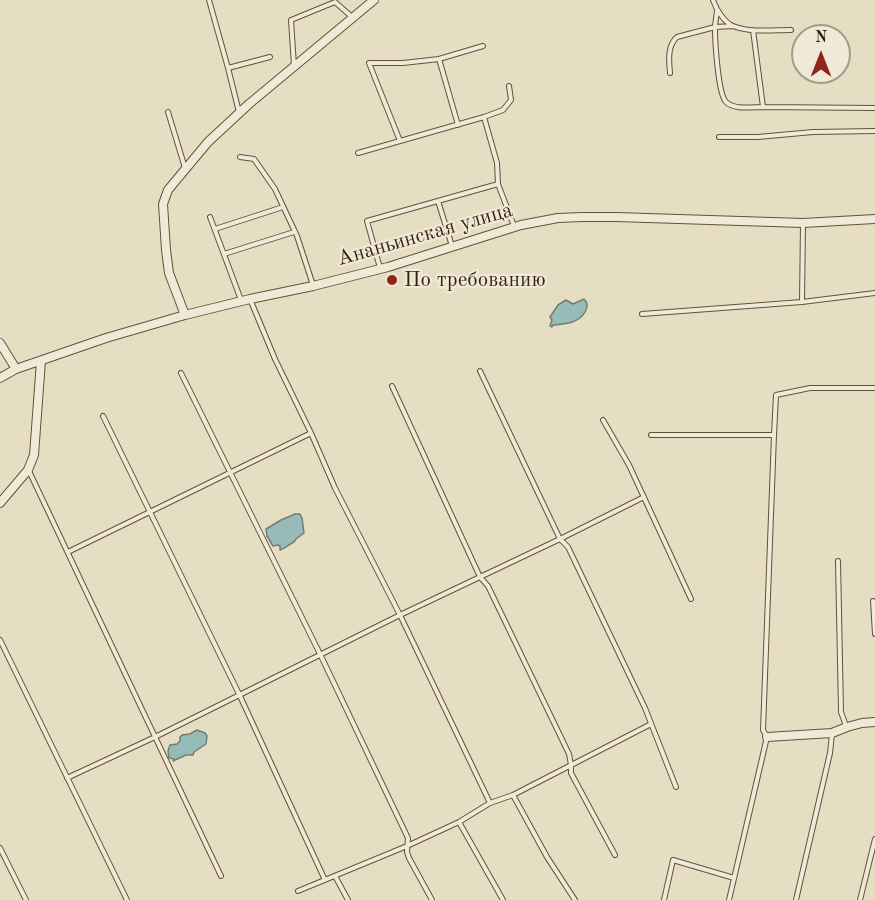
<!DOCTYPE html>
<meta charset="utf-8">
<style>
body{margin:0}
#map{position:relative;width:875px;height:900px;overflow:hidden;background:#e6dec3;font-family:"Old Standard TT",serif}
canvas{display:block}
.north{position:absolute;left:791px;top:24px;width:60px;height:60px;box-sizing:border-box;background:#efead8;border:2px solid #a79987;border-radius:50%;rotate:0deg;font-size:16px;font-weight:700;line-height:24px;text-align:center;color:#3c1f0e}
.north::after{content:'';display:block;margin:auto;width:21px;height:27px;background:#8f2418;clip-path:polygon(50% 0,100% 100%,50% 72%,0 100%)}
</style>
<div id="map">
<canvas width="875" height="900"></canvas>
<div class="north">N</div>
</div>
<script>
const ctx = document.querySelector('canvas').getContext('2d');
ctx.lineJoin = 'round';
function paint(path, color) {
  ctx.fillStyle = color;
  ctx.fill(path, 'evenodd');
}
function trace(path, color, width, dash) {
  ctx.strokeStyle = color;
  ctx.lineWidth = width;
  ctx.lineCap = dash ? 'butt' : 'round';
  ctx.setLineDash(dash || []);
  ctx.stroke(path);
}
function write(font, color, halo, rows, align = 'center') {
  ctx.font = font + ' "Old Standard TT",serif';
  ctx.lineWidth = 4.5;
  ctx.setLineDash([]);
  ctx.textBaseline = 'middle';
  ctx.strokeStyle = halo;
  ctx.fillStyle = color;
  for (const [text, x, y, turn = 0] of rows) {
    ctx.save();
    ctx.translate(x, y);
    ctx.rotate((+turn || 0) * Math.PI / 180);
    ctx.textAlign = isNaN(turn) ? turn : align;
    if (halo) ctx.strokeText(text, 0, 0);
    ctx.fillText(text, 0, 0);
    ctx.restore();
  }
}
const water = new Path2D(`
 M584,299C588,303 588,306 585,312C579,323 565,324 553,325L552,327L550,326L552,320L550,317L558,305L566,300L573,304Z
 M295,514H300L302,518L304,533L296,539L294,542C289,544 286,548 280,550V546L278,545L273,546L267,536L266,529L281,520Z
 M197,730L205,733L207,736L206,744L194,752L193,755H186L173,761L174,759L169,758L168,751L170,745L177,744L180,741V737L182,735L190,734Z`);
const service = new Path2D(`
 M209,0L228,68
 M713,0C716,9 724,22 733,26C751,33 773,30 791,30
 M717,9C717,15 715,22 715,28C715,41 718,94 726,102C734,110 752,107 763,107
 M753,30L763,107L875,108
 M439,59L458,125
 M294,66L291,20L335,2L352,17
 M670,73C669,61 667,46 677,37L715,27L733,26
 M509,86L511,100L503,110L484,117L497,163L498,184L514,226
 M168,112L185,168
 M239,112L228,68L270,57
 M719,137H758L813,132L875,131
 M400,141L369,63H403L439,59L483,46
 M358,153L484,117
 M240,157L254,159L275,189L297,236L313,285
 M438,201L452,246
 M210,217L241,300
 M215,229L283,207
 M224,254L294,232
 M380,268L367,221L498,184
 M250,299L275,359L311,433L335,488L400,615L490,803
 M802,302L803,223
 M642,314L802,302L875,293
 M480,371L560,539L568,547L645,708L676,787
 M181,373L321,656L408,838L407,852L409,858L432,900
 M392,386L480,577L488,586L569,754L571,765V773L615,855
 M103,416L240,696L325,880
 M603,420L629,465L691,599
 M651,435H774
 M29,471L221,876
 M68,552L311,433
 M838,561L841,712L846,726
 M873,601L875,634
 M0,640L127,900
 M67,778L155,737L400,615L560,539L644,497
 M513,795L547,857L575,900
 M459,822L503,900
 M0,848L26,900
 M335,876L348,900
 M298,891L407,846L459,822L490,803L513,795L651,724
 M664,900L673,860L734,878
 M729,900L767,737L763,730L774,435L776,395L810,388H875
 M796,900L830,753L832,734
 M860,900L875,839`);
const minor = new Path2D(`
 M185,315L169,273L166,250L163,204L168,190L208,142L249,104L374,0
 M0,343L16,369
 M0,378L16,369L106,338L185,315L250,299L313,286L388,267L521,225L558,218L582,217H616L803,223L875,219
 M0,503L28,470L34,455L41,361
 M767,737L832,733L847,727L862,723L875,722`);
const markers = [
 [392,280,6,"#8f2418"]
];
const streetNames = [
 ["Ананьинская улица",425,235,-16]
];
const poiNames = [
 ["По требованию",404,280]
];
paint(water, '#97bbb8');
trace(water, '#737d74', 1.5);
trace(service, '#664f3b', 6);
trace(minor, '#664f3b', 10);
trace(service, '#efead8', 4);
trace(minor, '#efead8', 8);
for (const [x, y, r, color] of markers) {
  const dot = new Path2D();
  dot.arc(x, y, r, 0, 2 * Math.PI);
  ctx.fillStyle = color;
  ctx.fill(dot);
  trace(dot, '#efead8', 2);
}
write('21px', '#3c1f0e', '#efead8', streetNames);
write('21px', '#3c1f0e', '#efead8', poiNames, 'left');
</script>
